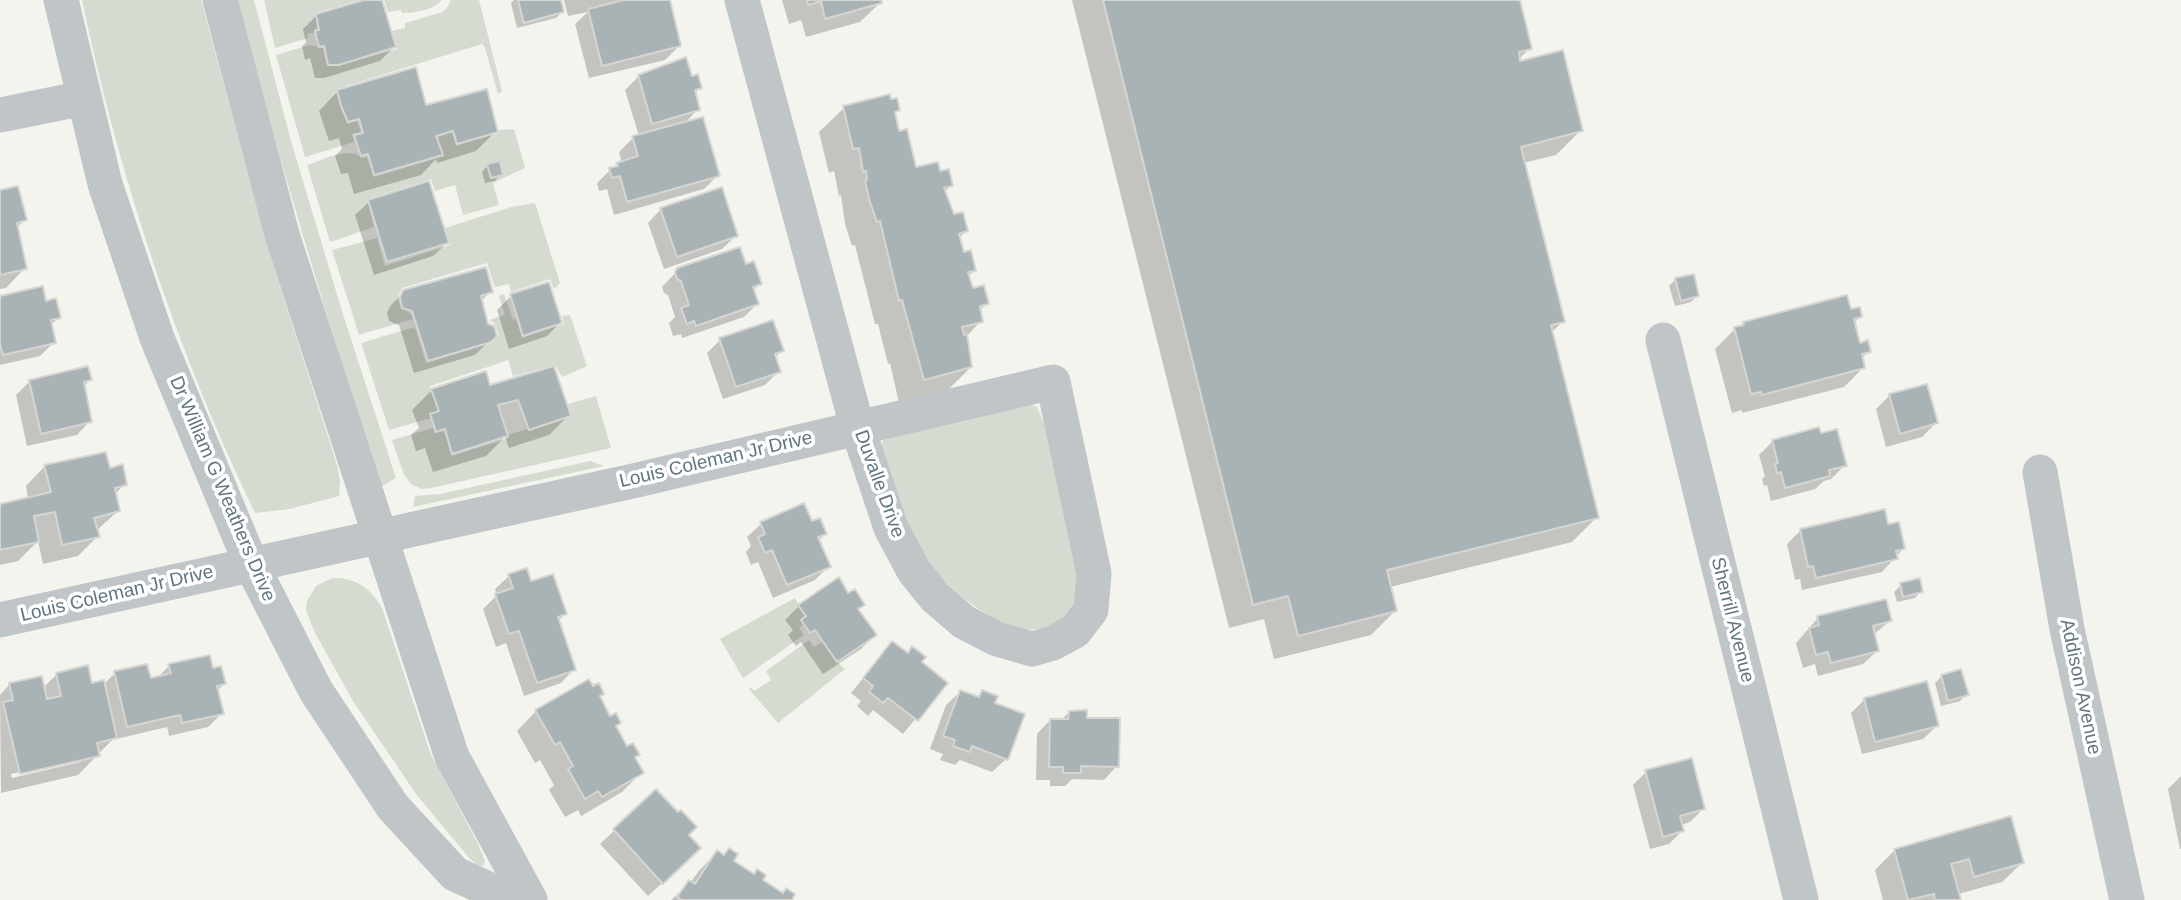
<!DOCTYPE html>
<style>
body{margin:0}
canvas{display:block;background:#f4f4ef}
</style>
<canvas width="2181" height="900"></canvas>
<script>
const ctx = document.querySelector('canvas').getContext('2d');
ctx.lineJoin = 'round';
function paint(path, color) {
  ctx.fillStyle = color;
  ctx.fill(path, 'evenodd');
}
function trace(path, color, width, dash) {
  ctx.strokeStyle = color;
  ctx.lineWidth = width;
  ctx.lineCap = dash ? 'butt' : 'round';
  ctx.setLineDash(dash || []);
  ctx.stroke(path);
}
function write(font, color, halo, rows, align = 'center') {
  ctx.font = font + ' Arial,sans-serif';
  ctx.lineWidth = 7;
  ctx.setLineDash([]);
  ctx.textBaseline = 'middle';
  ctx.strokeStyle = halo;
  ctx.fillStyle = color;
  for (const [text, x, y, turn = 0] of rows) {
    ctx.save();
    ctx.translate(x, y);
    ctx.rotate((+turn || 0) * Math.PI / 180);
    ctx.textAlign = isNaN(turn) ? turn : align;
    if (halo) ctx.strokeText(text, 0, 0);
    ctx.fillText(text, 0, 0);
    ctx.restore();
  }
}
const green = new Path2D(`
 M82,0H201L270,255L337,465L340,480L339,496L290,509L255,513C177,351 119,177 82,0Z
 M237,0H254L291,141L341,308L396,478L381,487C329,325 280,164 237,0Z
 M264,0H359L315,13L317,28L314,30V33L307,34L308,38L275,48Z
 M384,0H442C434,10 415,13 402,13L401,10L388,12Z
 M451,0H479L502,91L498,94L485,48L482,44L336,89L347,124L357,121L361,132L352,134L354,142L305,157L276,55L310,45L323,48L327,66H338L397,49L392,31L405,28V23L442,12L447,8Z
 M514,129L525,168L493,183L499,205L463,215L455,185L435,191L431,179L367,199L374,227L330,242L307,165C322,160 349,146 362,158L367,157L374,177L444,156L438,137L452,132L456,146L499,133V130Z
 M535,203L560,283L554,289L550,279L511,292L509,284L495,287L487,263L402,288L398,298L401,308L410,313L413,319L359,335L332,250L377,238L385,266L450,245L445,228L511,207Z
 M504,294L513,320L516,319L522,338L564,324L562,316L570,315L587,366L562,377L555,365L513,376L508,360L500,363L430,386L438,411L429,413L431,418L389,430L361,343L415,327L426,363L492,343L499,335L494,323L489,320L505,315L499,296Z
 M596,396L611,448L431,488L422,489L412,485L404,475L392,440L433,428L435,433L444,431L452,456L509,438L508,435L528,429L529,431L572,416L568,404Z
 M1028,403L1037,407L1046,428C1054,466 1062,505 1070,543C1073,556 1079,572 1078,584C1077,605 1066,622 1046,627C1021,634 1008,627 987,614C918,573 905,519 881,448L883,440Z
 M590,461L604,466L413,507L415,496L440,494Z
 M332,578C355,577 371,588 382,608L431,755L478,844L485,861L483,866L477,865L470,859L416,794L353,701L314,631L306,610L307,601L316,586Z
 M795,598L805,616L800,619L804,624L799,628L804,635L743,678L720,639Z
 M809,640L814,647L822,642L837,662L845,669L778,723L749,689L751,687L754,691L771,680L766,671Z`);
const shadow = new Path2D(`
 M370,0H380L394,47L380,61L324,78H315L310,58L305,60L302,46L306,43L303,29L317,15Z
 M514,0H559L562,12L556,18L517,28L511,3Z
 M564,0H668L679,46L665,60L589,78L575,24L588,12L568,16Z
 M782,0H879L880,3L860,22L806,37L801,20L789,24Z
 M1072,0H1518L1530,48L1518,60L1581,130L1556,155L1523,163L1563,321L1551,333L1597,517L1572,542L1390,587L1395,611L1371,635L1274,659L1264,619L1229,628Z
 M639,76L691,78L700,88L694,94L698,109L684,124L718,175L704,189L614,215L607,189L599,191L597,183L610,170L622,163L619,152L633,138L639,136L625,90Z
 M338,91L425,107L496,131L476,151L437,163L436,159L421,175L354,194L348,173L341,174L335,156L342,149L339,138L329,141L319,111Z
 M844,108L898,110L894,114L898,133L915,169L939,173L951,185L944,193L953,216L966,231L959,238L962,254L975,270L967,277L972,290L987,303L979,311L981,321L966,337L971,367L946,392L899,403L890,363L888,364L878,324H875L855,245L852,246L845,224L841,195L839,196L834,171L829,173L819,132Z
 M488,165L501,174L495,181L485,183L482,172Z
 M0,191L25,220L16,228L25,268L6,288L0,289Z
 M369,202L447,243L433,256L374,275L355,215Z
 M661,209L736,236L722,249L664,269L648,223Z
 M745,266L760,283L753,291L757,304L744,317L682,338L681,334L673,336L669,323L675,317L668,295L664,293L662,287L678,270Z
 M1692,276L1697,296L1691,302L1675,306L1669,286L1675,280Z
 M491,291L480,302L487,325L495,335L475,355L414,373L399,325L389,321L387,313L390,306L404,292Z
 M511,296L560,323L547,336L509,349L497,310Z
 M0,298L59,317L50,326L54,342L40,356L0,365Z
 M1850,311L1861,316L1853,324L1859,345L1869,351L1861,359L1863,368L1844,387L1742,413V410L1732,413L1715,349L1735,329L1744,323Z
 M720,340L782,351L774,358L779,371L765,385L723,399L707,353Z
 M90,380L83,387L90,421L77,435L27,446L16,395L30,381Z
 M1926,386L1936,423L1922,437L1886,447L1876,409L1889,396Z
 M489,387L569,415L549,435L509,448L505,437L486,456L433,472L425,448L416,451L411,435L419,428L412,410L432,390Z
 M1772,442L1845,465L1831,479L1824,481L1815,489L1771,501L1767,485L1764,486L1762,479L1765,476L1759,455Z
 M45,466L109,470L125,484L115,494L118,511L96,531L98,536L78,556L43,564L38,541L18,561L0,565V505L28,499L26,486Z
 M803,505L811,523L825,534L818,541L829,566L815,580L773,598L758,562L751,565L746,552L751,546L747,537L761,524Z
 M1887,527L1903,549L1882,572L1802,590L1800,579L1795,580L1787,544L1800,531Z
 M509,576L530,584L565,614L558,621L574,669L561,683L524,696L506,643L496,647L483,609L497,595L495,589Z
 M838,580L848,595L863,604L857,610L875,635L861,649L823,674L801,642L796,646L788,635L793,630L785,620L799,606Z
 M1901,585L1921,591L1915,598L1897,602L1894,592Z
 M1818,618L1890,621L1873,635L1877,651L1863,664L1818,676L1815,664L1803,668L1796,643Z
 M892,643L907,654L913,648L920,663L945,683L903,734L873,710L868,716L857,706L861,701L851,693Z
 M169,666L212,670L224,684L217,691L222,713L208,727L169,736L167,727L112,740L78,775L1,793L0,695L10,684L43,688L56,675L91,685H103L115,673L149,680L157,678ZM84,758L80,762L12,778L11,774Z
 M1942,676L1967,694L1960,701L1941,706L1935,683Z
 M960,692L976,698L982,692L993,704L1006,759L992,772L960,760L955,765L940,760L943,754L930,749L946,705Z
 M598,697L641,773L622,792L581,816L578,810L565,817L549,790L554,785L540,760L535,763L517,731L536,711Z
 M1865,699L1937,726L1923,739L1862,754L1851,713Z
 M1069,712L1085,720L1117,766L1104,780L1072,779L1065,786H1050V780H1036L1037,734L1050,720H1061Z
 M1646,772L1703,809L1690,822L1681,825L1683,830L1669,844L1650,849L1633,785Z
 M2181,776V849H2180L2168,789Z
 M656,791L678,815L686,835L685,862L648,896L600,844Z
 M1895,850L2022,863L2002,882L1958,894L1959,900H1883L1875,870Z
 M717,852L782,895L790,900H671L690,883L698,872Z`);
const building = new Path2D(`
 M364,0H382L396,47L339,65H328L324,46L319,47L315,31L319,30L316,14Z
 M518,0H561L564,12L524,23Z
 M624,0H670L681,46L602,66L588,9Z
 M807,0H881L882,3L825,19L821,1L808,5Z
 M1103,0H1520L1532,49L1519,52L1520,61L1563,50L1583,131L1521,147L1565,322L1551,325L1599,518L1387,570L1397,611L1298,636L1288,596L1253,605Z
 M686,57L692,76L698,74L702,88L695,90L700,110L652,124L638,75Z
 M416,67L426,105L487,89L498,132L457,144L453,131L436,136L443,155L374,175L368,154L361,156L354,135L363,133L359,119L348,122L341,106L337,90Z
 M890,94L891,99L897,98L900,110L895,112L899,131L907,129L916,167L938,162L940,171L949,169L953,186L944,188L954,214L963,212L968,231L959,234L964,252L971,250L976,271L968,272L970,279L973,288L984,285L989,304L980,306L983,322L962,327L964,335L967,334L972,367L924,380L902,300L899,301L880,221L877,222L869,199L865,181L867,180L866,171L863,172L859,148L853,149L843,106Z
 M703,117L720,176L627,202L620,176L612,178L609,168L618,166L616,163L638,156L632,136Z
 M500,161L503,175L491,178L487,164Z
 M429,181L449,243L387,262L368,200Z
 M18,186L27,220L17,223L27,269L0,275V190Z
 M722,187L738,236L677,257L660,208Z
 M740,247L746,264L754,261L762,284L753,287L759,304L696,326L694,321L687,324L681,308L689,305L681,281L677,279L675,272L677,268Z
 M486,267L493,292L481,296L488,324L494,326L497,336L491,342L428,361L412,311L402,308L400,298L403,290Z
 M1694,274L1699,296L1681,301L1675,278Z
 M549,282L562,323L523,336L510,294Z
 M43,286L46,301L56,298L61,318L51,320L56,343L3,355L0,344V296Z
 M1847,295L1851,309L1860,307L1862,317L1854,319L1860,343L1868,340L1871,352L1862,354L1865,368L1762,395L1761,392L1751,394L1734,327L1744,325L1743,322Z
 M773,320L784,351L775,354L781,372L736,387L719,338Z
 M88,366L92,380L84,382L92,422L41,434L29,380Z
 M554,366L571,416L529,430L518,400L498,405L508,436L452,454L445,429L436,432L430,414L439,411L431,389L486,371L490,385Z
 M1927,384L1938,423L1900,434L1889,394Z
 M1819,427L1821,433L1837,429L1847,466L1829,470L1830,476L1785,488L1781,472L1777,474L1775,464L1778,463L1772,440Z
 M106,452L110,468L123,464L127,485L115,488L120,511L94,518L100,537L62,545L55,512L34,516L39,542L0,550V504L51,492L44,465Z
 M804,503L812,521L820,518L827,534L818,537L831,567L787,585L772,550L765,553L758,537L765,534L760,522Z
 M1885,509L1888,524L1899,522L1905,549L1896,551L1898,559L1816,578L1813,566L1808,567L1800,529Z
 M527,568L531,581L553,574L567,614L558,617L576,670L537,683L519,631L509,634L495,594L513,588L508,574Z
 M839,577L848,593L855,589L865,605L858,609L877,635L837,662L815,630L810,633L801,620L806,616L798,605Z
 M1920,578L1923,592L1903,597L1900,583Z
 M1886,599L1892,621L1873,626L1879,651L1831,663L1828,652L1816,655L1809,628L1819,625L1817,616Z
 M892,641L908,653L912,646L926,657L922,662L948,683L918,721L888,698L883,703L869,692L873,686L863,678Z
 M210,655L213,668L221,666L226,684L217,686L224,714L182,723L180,715L127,727L114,671L147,664L151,678L171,673L168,664Z
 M88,665L92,683L104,680L117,738L97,743L100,756L20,774L3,702L13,700L9,683L42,676L47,699L61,696L56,673Z
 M1961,669L1969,695L1948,701L1941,675Z
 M589,679L593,686L599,683L604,694L600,696L610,716L616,713L621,723L616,726L627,746L633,743L640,755L635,757L644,773L602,797L598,791L585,799L568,769L573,766L560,742L555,745L535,710Z
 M1927,681L1939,726L1875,742L1864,698Z
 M960,690L979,697L982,690L998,696L995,703L1025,714L1008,760L972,746L970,752L953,746L955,740L943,736Z
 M1087,710V718H1120L1119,767L1081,766V773H1063V767H1049L1050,719H1068L1069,711Z
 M1692,758L1705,809L1680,816L1684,831L1663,837L1645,770Z
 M656,789L678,812L681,810L697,827L689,835L701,848L663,884L613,829Z
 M2011,816L2024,863L1974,877L1969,859L1951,864L1961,900H1935L1934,894L1908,900L1894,849Z
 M729,848L738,854L734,861L754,874L757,869L766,875L763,880L783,893L786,888L795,894L792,900H682L677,897L689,880L695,884L717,850L724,855Z`);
const street = new Path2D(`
 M61,0L105,184L157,338L251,564L316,691L393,807L455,874L512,900
 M220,0L283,238L452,757L530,900
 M0,115L84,98
 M1663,340L1801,900
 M2040,472L2067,629L2127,900
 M0,620L633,481L1053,382L1094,573L1091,610L1075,631L1053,643L1032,649L997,639L964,622L935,597L914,571L891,528L857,426L742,0`);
const streetNames = [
 ["Louis Coleman Jr Drive",716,460,-13],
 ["Duvalle Drive",879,484,70],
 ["Dr William G Weathers Drive",222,489,67],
 ["Louis Coleman Jr Drive",117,594,-13],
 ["Sherrill Avenue",1732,620,76],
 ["Addison Avenue",2080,687,78]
];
paint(green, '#d5dbd0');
paint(shadow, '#0003');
paint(building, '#a9b3b6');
trace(building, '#d5d5d2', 2);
trace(street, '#c0c5c7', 35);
write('19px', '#617682', '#fff', streetNames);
</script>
